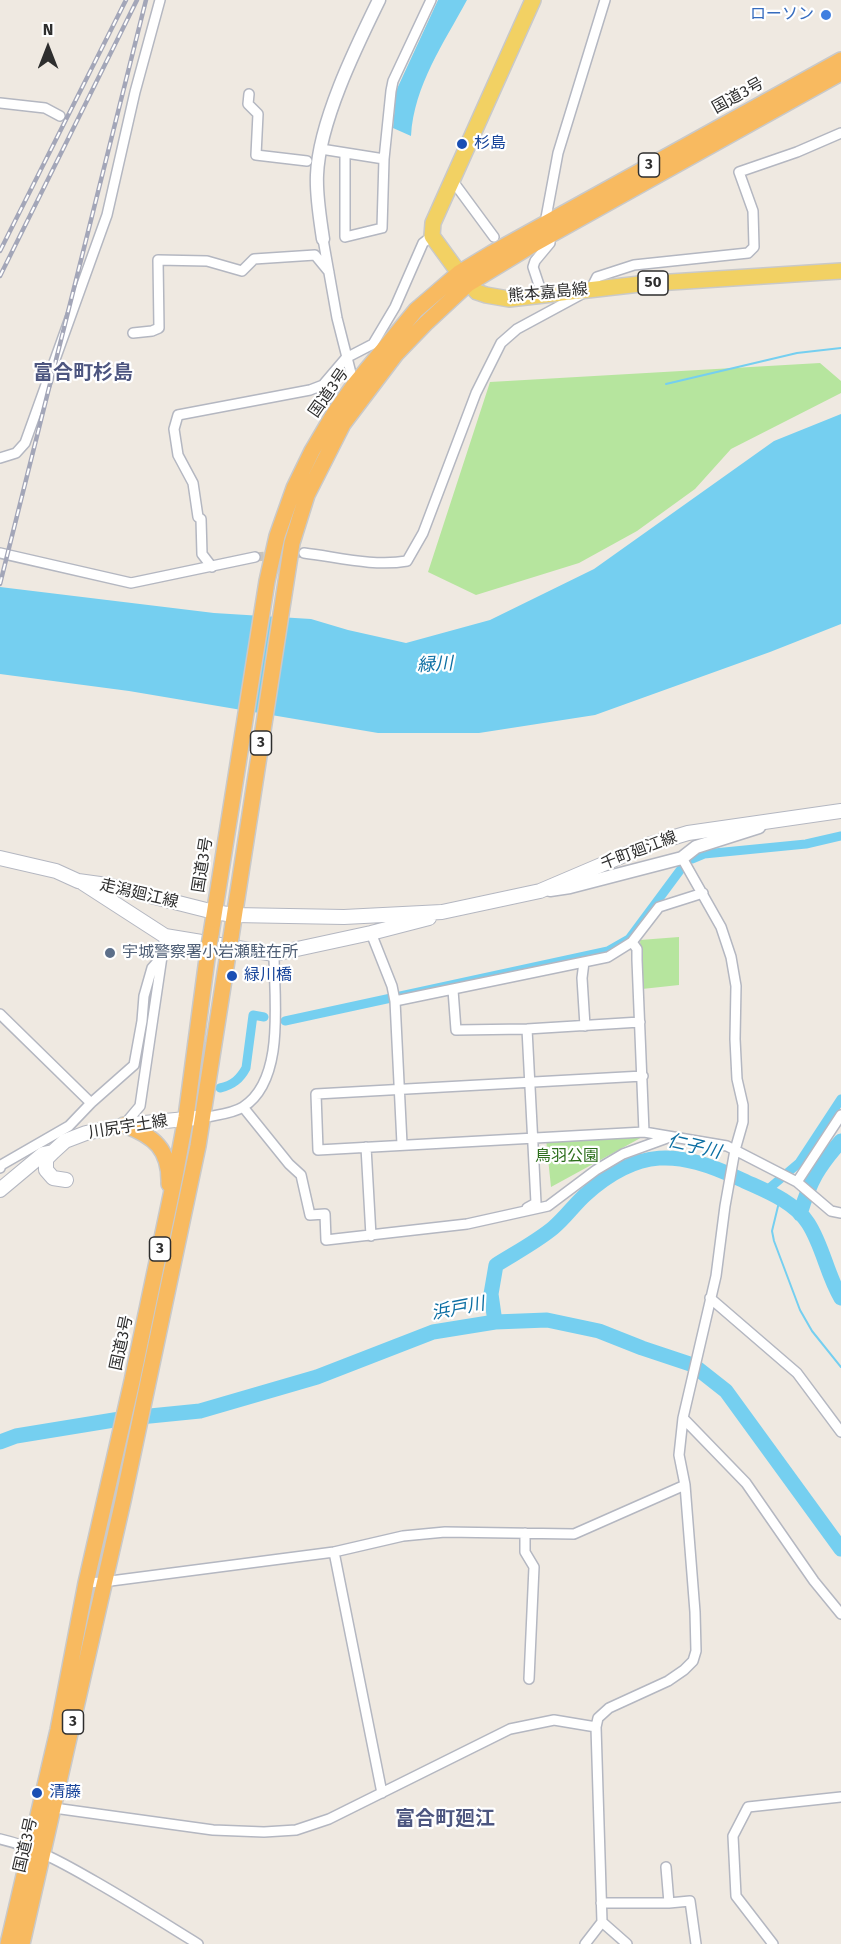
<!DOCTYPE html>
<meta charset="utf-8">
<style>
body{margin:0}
#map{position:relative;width:841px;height:1944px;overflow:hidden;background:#efe9e1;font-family:"Fira Sans",sans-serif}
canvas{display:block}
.north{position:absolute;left:18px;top:18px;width:60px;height:60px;-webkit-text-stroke:4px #fff;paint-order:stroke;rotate:0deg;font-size:16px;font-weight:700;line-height:24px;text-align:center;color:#2e2e2e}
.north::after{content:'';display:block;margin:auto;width:21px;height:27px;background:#2e2e2e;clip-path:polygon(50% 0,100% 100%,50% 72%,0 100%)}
</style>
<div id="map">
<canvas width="841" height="1944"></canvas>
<div class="north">N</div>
</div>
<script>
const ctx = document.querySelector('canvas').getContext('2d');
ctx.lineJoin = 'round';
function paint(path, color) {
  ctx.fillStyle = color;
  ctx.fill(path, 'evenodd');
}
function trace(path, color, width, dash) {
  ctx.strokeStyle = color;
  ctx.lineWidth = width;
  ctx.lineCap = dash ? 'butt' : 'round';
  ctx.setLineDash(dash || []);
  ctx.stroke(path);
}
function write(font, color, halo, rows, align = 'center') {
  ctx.font = font + ' "Fira Sans","Noto Sans JP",sans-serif';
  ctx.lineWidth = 4.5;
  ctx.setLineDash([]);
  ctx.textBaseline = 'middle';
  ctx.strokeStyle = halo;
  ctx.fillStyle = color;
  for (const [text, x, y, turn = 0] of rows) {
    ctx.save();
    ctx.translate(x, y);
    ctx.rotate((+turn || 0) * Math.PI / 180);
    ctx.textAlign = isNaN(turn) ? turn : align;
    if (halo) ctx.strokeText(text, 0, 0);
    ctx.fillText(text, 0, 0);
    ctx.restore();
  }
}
const green = new Path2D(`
 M820,363L841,381V393L731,449L695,489L637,531L579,563L476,595L428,572L490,382Z
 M679,937V985L642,989L640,940Z
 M646,1135L551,1187L546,1139Z`);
const water = new Path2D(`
 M438,0H467C444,43 414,85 411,136L393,128L396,91Z
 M841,414V624L770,652L595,715L479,733H378L129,691L0,674V587L214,613L311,619L348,630L406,643L490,620L594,569L774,441Z`);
const stream = new Path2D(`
 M666,384L797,353L841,348
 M780,1198L772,1231L774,1241L800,1310L812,1331L841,1367`);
const canal = new Path2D(`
 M692,859L704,854L806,844L841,836
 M285,1021L608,951L629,939L681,869
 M220,1088C233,1085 240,1079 246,1068L253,1015L264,1017
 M766,1191L799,1163L841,1099`);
const river = new Path2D(`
 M800,1214C810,1181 818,1167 841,1141
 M495,1322L491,1294L496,1265C515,1253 536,1242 553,1228C565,1218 574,1205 585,1195C638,1147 678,1150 740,1179C763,1190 793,1200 808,1223C823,1246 827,1275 841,1298
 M0,1442L16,1436L120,1419L200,1411L317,1377L433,1332L495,1322L547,1320L599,1331L642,1348L693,1365L726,1391L841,1549`);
const minorTunnel = new Path2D(`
 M255,557L304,553`);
const minor = new Path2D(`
 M249,94L248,104L258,114L256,155L307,161
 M0,103L45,108L60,116
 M321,149L384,159
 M345,154V237L382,228L384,159L391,91L393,81L431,0
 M452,180L494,237
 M323,239L337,318L354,385
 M547,295L540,288L533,267L535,261L550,243V236L545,223L558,153L605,0
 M133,333L152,331L159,328L158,260L207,261L242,271L254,259L315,255L329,272
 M0,458L16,453L25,443L107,215L135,92L160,0
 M0,553L131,583L255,557
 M304,553C337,557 374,567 407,561L423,533L476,393L501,343L517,329L591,289L597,277L634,265L748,253L754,247L753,211L739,172L797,152L841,133
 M212,567L202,554L201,519L198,517L193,483L178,455L174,429L178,415L310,390L323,385L346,358L373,344L395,307L423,243L432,236
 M371,933L392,986L395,1001L402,1144
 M632,942L637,949V960L644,1132
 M584,962L582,978L585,1026
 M453,990L456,1030L527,1029L640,1022
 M395,1001L608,957L632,942L659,907L703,893
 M0,1014L91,1103
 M527,1029L536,1203L527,1208
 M643,1076L316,1094L318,1150L644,1132L727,1146L797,1182L831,1211L841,1213
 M243,1107L289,1164L301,1175L310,1215L325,1214L326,1240L467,1224L548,1206L596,1170L623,1154L667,1138
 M203,1118C215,1115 232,1114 243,1107C286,1080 274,998 274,954
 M124,1125L140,1106L165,936
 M366,1147L371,1236
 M0,1168L1,1165L69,1126L91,1103L134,1065L142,1021L144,996L152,968L160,959
 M797,1182L841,1115
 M710,1298L797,1373L841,1432
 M683,1418L746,1483L814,1581L841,1614
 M525,1533V1552L534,1567L529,1679
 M334,1552L382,1793
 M86,1583L103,1582L334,1552L403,1536L445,1532L574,1534L685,1485
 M54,1808L213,1830L264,1832L296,1830L329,1819L510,1729L554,1720L596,1727
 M0,1839C35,1847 65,1864 96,1882C131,1902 164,1923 198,1944
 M666,1867L669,1903L690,1901L696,1944
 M601,1903H669
 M602,1922L627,1944
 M585,1944L602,1922L596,1727L598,1718L609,1708L668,1681L684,1670L693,1661L696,1651L695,1612L685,1485L679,1455L683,1418L716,1276L725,1206L735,1150L743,1122V1105L737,1079L735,1039L736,986L731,957L721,927L682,858
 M773,1944L736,1896L733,1836L748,1807L841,1797`);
const tertiary = new Path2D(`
 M323,239C320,218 316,196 317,175C319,122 356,47 379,0
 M550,890L570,887L682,858L696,847L759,827`);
const secondary = new Path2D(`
 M0,858L56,871L78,881L107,885L214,912L234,915L344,917L442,912L540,891L648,845L688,833L841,811
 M83,883L165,936L274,954L371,933L429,918
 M53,1152L46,1159V1170L53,1178L66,1180
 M0,1190L43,1154L53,1152L65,1141L86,1133L124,1125L196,1118`);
const primary = new Path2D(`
 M533,0L433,223L432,236L459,273L477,292L486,295L509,299L640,284L841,271`);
const trunk = new Path2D(`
 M211,934L267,581L277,536L294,488L312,451L335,412L354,385L416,310L437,292L459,273L492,253L841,60
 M231,937L292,543L307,495L343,424L396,354L425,324L468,284L529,247L841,73
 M124,1125C154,1136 170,1149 169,1184
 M8,1944L58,1730L86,1583L132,1381L175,1176L186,1117L208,951
 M22,1944L123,1501L198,1146L228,954`);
const rail = new Path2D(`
 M0,251L126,0
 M0,276L137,0
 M0,584L146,0`);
const trunkBridge = new Path2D(`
 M208,951L211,934
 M228,954L231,937`);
const markers = [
 [826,15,6,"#3f7fe0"],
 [462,144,6,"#1a4fb4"],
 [110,953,6,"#5c6f8a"],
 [232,976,6,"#1a4fb4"],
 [37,1793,6,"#1a4fb4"]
];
const shields = [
 [649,165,21],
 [653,283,30],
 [261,743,21],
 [160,1249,21],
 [73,1722,21]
];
const shieldNames = [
 ["3",649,165],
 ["50",653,283],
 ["3",261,743],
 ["3",160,1249],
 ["3",73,1722]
];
const shopNames = [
 ["ローソン",814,15]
];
const streetNames = [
 ["国道3号",738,96,-29],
 ["熊本嘉島線",548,293,-5],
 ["国道3号",329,393,-55],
 ["千町廻江線",639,851,-21],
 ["国道3号",203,865,-81],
 ["走潟廻江線",139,894,13],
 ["川尻宇土線",128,1127,-9],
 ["国道3号",122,1343,-78],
 ["国道3号",26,1845,-77]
];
const transitNames = [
 ["杉島",474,144],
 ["緑川橋",244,976],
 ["清藤",49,1793]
];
const serviceNames = [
 ["宇城警察署小岩瀬駐在所",122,953]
];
const parkNames = [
 ["鳥羽公園",567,1157]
];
const waterNames = [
 ["緑川",435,665,-3],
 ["仁子川",694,1147,13],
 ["浜戸川",458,1309,-11]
];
const quarterNames = [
 ["富合町杉島",83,373],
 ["富合町廻江",445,1819]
];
paint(green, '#b6e59e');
paint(water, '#75cff0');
trace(stream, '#75cff0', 2);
trace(canal, '#75cff0', 9);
trace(river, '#75cff0', 15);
trace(minorTunnel, '#c8c4bd', 9, [9, 4.5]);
trace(minor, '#b4b7c1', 12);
trace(tertiary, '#b4b7c1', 15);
trace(secondary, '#b4b7c1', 16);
trace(primary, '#c9c9c9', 18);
trace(trunk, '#c9c9c9', 18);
trace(minor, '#fff', 9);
trace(tertiary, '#fff', 12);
trace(secondary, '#fff', 14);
trace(primary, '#f2d163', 15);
trace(trunk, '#f8ba60', 15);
trace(rail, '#a3a6b8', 4.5);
trace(rail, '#fff', 2, [7]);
trace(trunkBridge, '#c9c9c9', 18, []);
trace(trunkBridge, '#f8ba60', 15);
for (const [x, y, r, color] of markers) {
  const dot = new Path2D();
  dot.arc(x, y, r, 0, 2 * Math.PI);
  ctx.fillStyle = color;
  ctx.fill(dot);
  trace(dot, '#fff', 2);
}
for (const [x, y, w] of shields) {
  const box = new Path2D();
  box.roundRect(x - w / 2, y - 12, w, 24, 4.5);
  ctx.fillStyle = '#fff';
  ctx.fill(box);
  trace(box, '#2e2e2e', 1.5);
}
write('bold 15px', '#2e2e2e', null, shieldNames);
write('16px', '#366cbe', '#fff', shopNames, 'right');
write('16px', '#2e2e2e', '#fff', streetNames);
write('16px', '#164399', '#fff', transitNames, 'left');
write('16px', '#4e5e75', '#fff', serviceNames, 'left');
write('16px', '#2c6e1b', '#fff', parkNames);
write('italic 18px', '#0d6fa3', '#fff', waterNames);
write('bold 20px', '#4d5680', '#fff', quarterNames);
</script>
